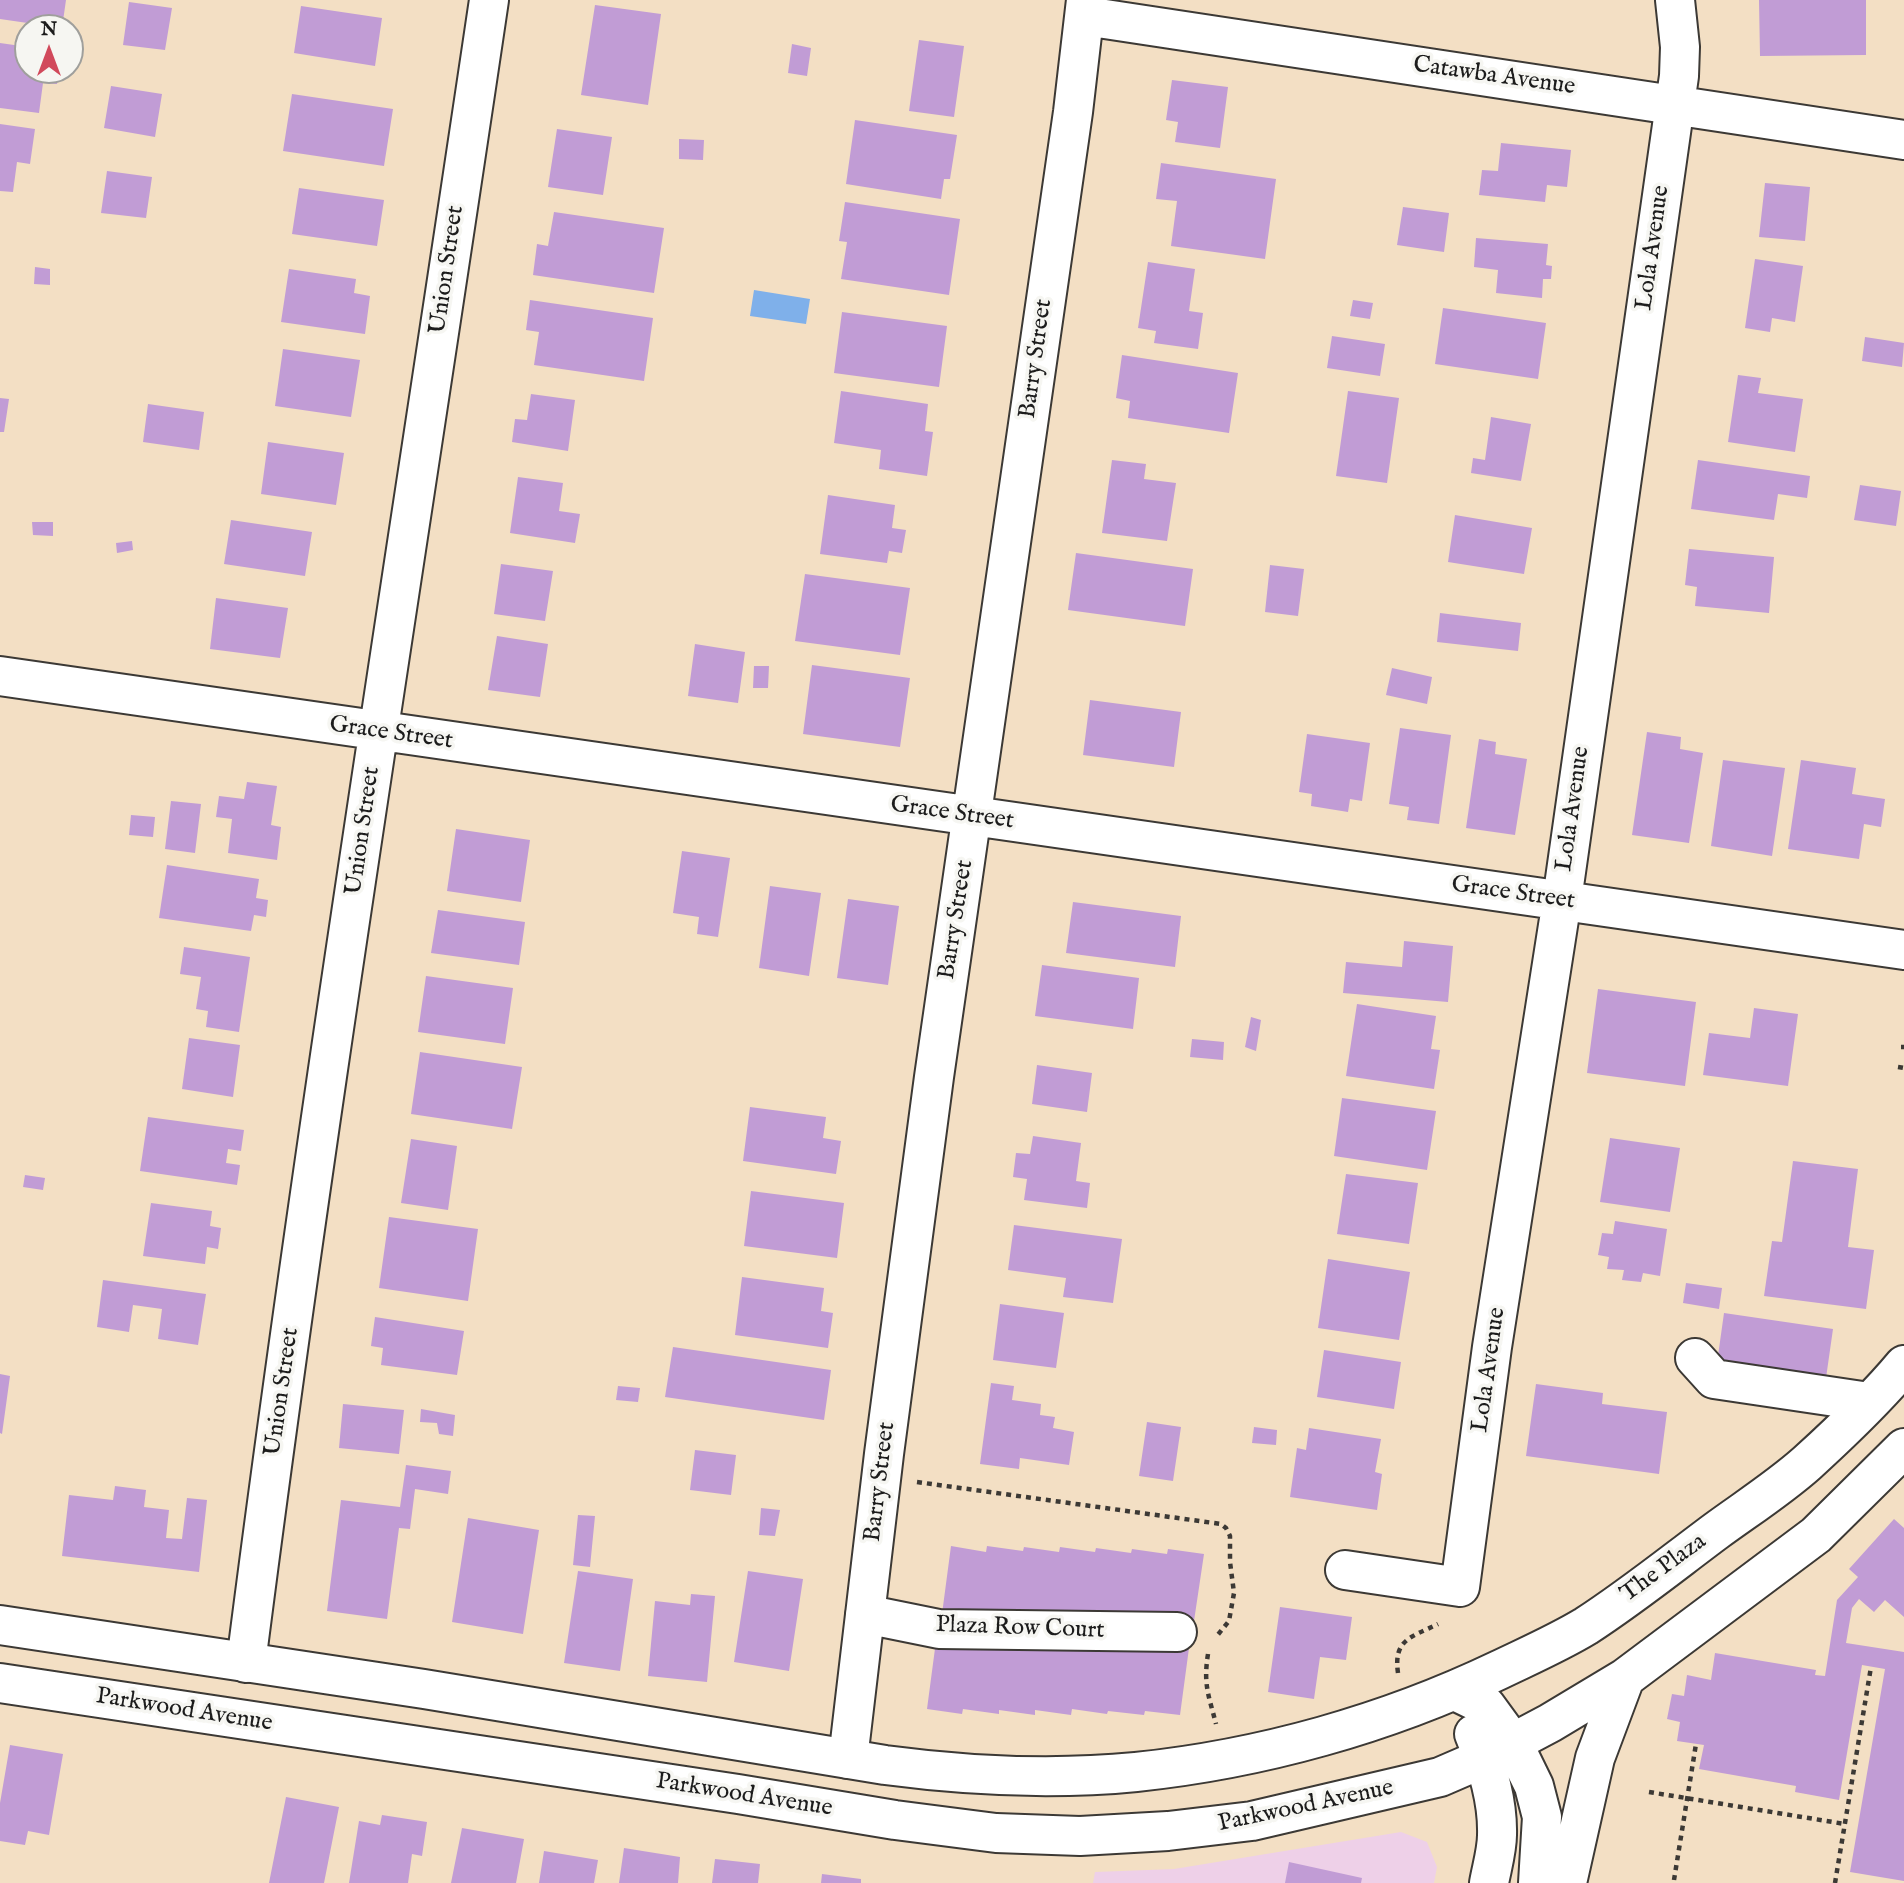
<!DOCTYPE html>
<style>
body{margin:0}
#map{position:relative;width:1904px;height:1883px;overflow:hidden;background:#f3dfc4;font-family:"IM FELL English",serif}
canvas{display:block}
.north{position:absolute;left:14px;top:14px;width:70px;height:70px;box-sizing:border-box;background:#f6f6f2;border:2px solid #9f9f9c;border-radius:50%;rotate:0deg;font-size:19px;font-weight:700;line-height:28px;text-align:center;color:#1c1c1c}
.north::after{content:'';display:block;margin:auto;width:24px;height:32px;background:#d1495b;clip-path:polygon(50% 0,100% 100%,50% 72%,0 100%)}
</style>
<div id="map">
<canvas width="1904" height="1883"></canvas>
<div class="north">N</div>
</div>
<script>
const ctx = document.querySelector('canvas').getContext('2d');
ctx.lineJoin = 'round';
function paint(path, color) {
  ctx.fillStyle = color;
  ctx.fill(path, 'evenodd');
}
function trace(path, color, width, dash) {
  ctx.strokeStyle = color;
  ctx.lineWidth = width;
  ctx.lineCap = dash ? 'butt' : 'round';
  ctx.setLineDash(dash || []);
  ctx.stroke(path);
}
function write(font, color, halo, rows, align = 'center') {
  ctx.font = font + ' "IM FELL English",serif';
  ctx.lineWidth = 7;
  ctx.setLineDash([]);
  ctx.textBaseline = 'middle';
  ctx.strokeStyle = halo;
  ctx.fillStyle = color;
  for (const [text, x, y, turn = 0] of rows) {
    ctx.save();
    ctx.translate(x, y);
    ctx.rotate((+turn || 0) * Math.PI / 180);
    ctx.textAlign = isNaN(turn) ? turn : align;
    if (halo) ctx.strokeText(text, 0, 0);
    ctx.fillText(text, 0, 0);
    ctx.restore();
  }
}
const built = new Path2D(`
 M1401,1832L1427,1842L1437,1867L1434,1883H1093L1095,1872L1174,1869Z`);
const water = new Path2D(`
 M754,290L810,299L806,324L750,316Z`);
const building = new Path2D(`
 M0,0H66L62,28L0,19Z
 M1759,0H1866V55L1760,56Z
 M129,2L172,8L165,50L123,45Z
 M595,5L661,14L648,105L581,95Z
 M301,6L382,18L375,66L294,53Z
 M919,40L964,46L954,117L909,111Z
 M0,43L28,47V70H59L57,84L43,83L39,113L0,108Z
 M792,44L811,48L807,76L788,73Z
 M1172,80L1228,87L1220,148L1175,142L1178,122L1166,120Z
 M111,86L162,94L155,137L104,128Z
 M292,94L393,109L384,166L283,151Z
 M855,120L957,135L950,179H944L941,199L846,184Z
 M0,124L35,129L30,164L17,162L13,192L0,191Z
 M557,129L612,137L603,195L548,187Z
 M679,139L704,140L703,160L679,159Z
 M1501,143L1571,150L1567,187L1547,185L1545,202L1479,195L1482,170L1498,171Z
 M1161,163L1276,179L1265,259L1171,246L1177,201L1156,199Z
 M107,171L152,177L146,218L101,213Z
 M1765,183L1810,187L1805,241L1759,237Z
 M299,188L384,200L377,246L292,234Z
 M845,202L960,219L949,295L841,279L847,242L839,241Z
 M1403,207L1449,213L1444,252L1397,245Z
 M554,212L664,228L654,293L533,275L537,244L548,246Z
 M1476,238L1548,244L1546,265L1552,266L1551,279H1543L1542,298L1496,293L1498,270L1474,267Z
 M1755,259L1803,266L1795,322L1772,318L1770,332L1745,328Z
 M1148,262L1195,269L1189,311L1203,313L1198,349L1154,343L1156,331L1138,328Z
 M35,267L50,269V285L34,284Z
 M289,269L356,279L354,293L370,296L365,334L281,322Z
 M530,300L653,318L644,381L534,365L539,332L526,330Z
 M1353,300L1373,303L1370,319L1350,316Z
 M1443,308L1546,323L1538,379L1435,364Z
 M842,312L947,326L939,387L834,373Z
 M1332,336L1385,344L1380,376L1327,368Z
 M1865,337L1904,343L1902,367L1862,361Z
 M283,349L360,360L351,417L275,406Z
 M1122,355L1238,373L1229,433L1128,418L1130,401L1116,398Z
 M1738,375L1761,378L1758,393L1803,399L1795,452L1728,442Z
 M841,391L928,404L925,431L933,432L927,476L879,469L881,450L834,443Z
 M1348,391L1399,398L1387,483L1336,476Z
 M531,394L575,400L568,451L512,442L515,419L527,420Z
 M0,398L9,399L4,432H0Z
 M148,404L204,412L199,450L143,442Z
 M1491,417L1531,424L1521,481L1471,473L1473,458L1485,460Z
 M268,442L344,453L336,505L261,494Z
 M1112,460L1146,464L1144,479L1176,483L1167,541L1102,533Z
 M1698,460L1810,476L1807,498L1778,494L1774,520L1691,509Z
 M518,477L563,483L559,511L580,514L575,543L510,533Z
 M1860,485L1901,491L1896,526L1854,520Z
 M828,495L895,505L892,528L906,530L902,553L889,551L887,563L820,554Z
 M1455,515L1532,528L1524,574L1448,562Z
 M231,520L312,532L305,576L224,564Z
 M32,522H53V536L33,535Z
 M132,541L133,550L117,553L116,543Z
 M1689,549L1774,557L1769,613L1695,606L1697,587L1685,585Z
 M1076,553L1193,569L1185,626L1068,610Z
 M501,564L553,571L545,621L494,614Z
 M1270,565L1304,569L1298,616L1265,612Z
 M805,574L910,588L900,655L795,641Z
 M216,598L288,608L280,658L210,649Z
 M1440,613L1521,623L1518,651L1437,642Z
 M497,636L548,644L540,697L488,690Z
 M695,644L745,652L738,703L688,696Z
 M812,665L910,678L900,747L803,734Z
 M754,666H769L768,688H753Z
 M1392,668L1432,677L1427,704L1386,695Z
 M1090,700L1181,712L1174,767L1083,755Z
 M1400,728L1451,735L1439,824L1407,820L1409,807L1389,804Z
 M1647,732L1681,737L1680,749L1703,753L1689,843L1632,835Z
 M1307,734L1370,743L1362,801L1350,799L1348,812L1311,806L1312,794L1299,792Z
 M1479,739L1496,742L1495,754L1527,759L1515,835L1466,828Z
 M1723,760L1785,768L1772,856L1711,846Z
 M1801,760L1856,768L1852,794L1885,799L1881,827L1864,824L1859,859L1788,849Z
 M247,782L277,786L271,825L281,827L277,860L228,853L232,819L216,817L219,796L244,799Z
 M171,801L201,804L195,853L165,849Z
 M131,815L155,817L153,837L129,835Z
 M456,829L530,840L521,902L447,891Z
 M682,851L730,858L718,937L697,934L699,917L673,913Z
 M167,865L259,879L256,898L268,900L266,917L254,915L251,931L159,918Z
 M770,886L821,893L809,976L759,968Z
 M848,899L899,906L888,985L837,978Z
 M1073,902L1181,916L1175,967L1066,953Z
 M438,910L525,922L519,965L431,953Z
 M1404,941L1453,946L1448,1002L1343,993L1346,962L1402,967Z
 M184,947L250,957L239,1032L206,1027L208,1011L196,1009L201,977L180,974Z
 M1042,965L1139,978L1133,1029L1035,1016Z
 M426,976L513,988L505,1044L418,1032Z
 M1598,989L1696,1002L1685,1086L1587,1073Z
 M1357,1004L1436,1016L1431,1049L1440,1050L1434,1089L1346,1076Z
 M1754,1008L1798,1014L1788,1086L1703,1075L1709,1033L1750,1038Z
 M1251,1017L1261,1020L1256,1051L1245,1047Z
 M189,1038L240,1045L233,1097L182,1089Z
 M1192,1039L1224,1042L1223,1060L1190,1057Z
 M420,1052L522,1067L512,1129L411,1114Z
 M1037,1065L1092,1073L1087,1112L1032,1104Z
 M1342,1098L1436,1111L1427,1170L1334,1156Z
 M750,1107L826,1117L823,1138L841,1141L836,1174L743,1161Z
 M148,1117L244,1130L241,1151L228,1149L226,1163L240,1165L237,1185L140,1171Z
 M1033,1136L1081,1143L1076,1181L1090,1183L1087,1208L1024,1200L1027,1179L1013,1177L1016,1153L1030,1154Z
 M1610,1138L1680,1148L1670,1212L1600,1202Z
 M411,1139L457,1146L448,1210L401,1203Z
 M1793,1161L1858,1169L1848,1247L1874,1250L1866,1309L1764,1296L1772,1241L1782,1242Z
 M1346,1174L1418,1183L1409,1244L1337,1234Z
 M25,1175L45,1178L43,1190L23,1187Z
 M751,1191L844,1203L837,1258L744,1246Z
 M151,1203L212,1211L210,1226L221,1228L218,1249L207,1247L205,1264L143,1256Z
 M389,1217L478,1229L468,1301L379,1288Z
 M1615,1221L1667,1229L1660,1276L1643,1273L1641,1282L1622,1280L1624,1270L1607,1269L1609,1257L1598,1255L1602,1233L1613,1234Z
 M1014,1225L1122,1239L1113,1303L1063,1297L1066,1278L1008,1270Z
 M1328,1259L1410,1272L1399,1340L1318,1328Z
 M742,1277L824,1288L821,1311L833,1313L828,1348L735,1335Z
 M103,1280L206,1294L198,1345L158,1339L162,1309L133,1305L129,1332L97,1327Z
 M1686,1283L1722,1288L1719,1309L1683,1303Z
 M1000,1304L1064,1313L1056,1368L993,1360Z
 M1724,1313L1833,1329L1825,1385L1716,1370Z
 M375,1317L464,1331L457,1375L381,1365L383,1348L371,1346Z
 M673,1347L831,1370L824,1420L665,1397Z
 M1324,1350L1401,1362L1394,1409L1317,1397Z
 M0,1374L10,1376L2,1434L0,1433Z
 M991,1383L1014,1386L1012,1400L1041,1404L1040,1415L1055,1417L1053,1428L1074,1432L1069,1465L1020,1458L1019,1469L980,1464Z
 M1536,1384L1603,1393L1602,1404L1667,1412L1659,1474L1526,1456Z
 M618,1386L640,1388L638,1402L616,1400Z
 M343,1404L404,1410L399,1454L339,1448Z
 M421,1409L455,1415L453,1436L439,1434L437,1423L420,1422Z
 M1147,1422L1181,1427L1173,1481L1139,1476Z
 M1254,1427L1277,1430L1276,1445L1252,1443Z
 M1309,1428L1381,1439L1375,1472L1382,1474L1377,1510L1290,1497L1297,1448L1306,1450Z
 M695,1450L736,1455L731,1495L690,1490Z
 M406,1465L451,1471L448,1494L415,1489L410,1529L399,1528L387,1619L327,1611L341,1500L400,1507Z
 M115,1486L146,1490L144,1507L169,1510L166,1538L182,1539L187,1498L207,1500L199,1572L62,1556L69,1495L113,1500Z
 M761,1508L780,1510L775,1536L759,1535Z
 M578,1515L595,1516L590,1567L573,1565Z
 M468,1518L539,1530L523,1634L452,1622Z
 M1894,1519L1904,1528V1617L1885,1600L1874,1612L1859,1599L1852,1608L1846,1643L1904,1652V1881L1850,1872L1885,1669L1862,1665L1839,1800L1795,1792L1796,1786L1699,1769L1704,1745L1677,1741L1680,1722L1667,1719L1672,1694L1684,1696L1687,1675L1711,1680L1715,1653L1816,1670L1815,1675L1825,1676L1837,1600L1858,1577L1849,1569Z
 M951,1546L986,1552L987,1546L1023,1551L1024,1547L1059,1552L1060,1547L1095,1552L1096,1548L1131,1553L1132,1549L1167,1554L1168,1549L1204,1554L1194,1621L1159,1616L942,1614Z
 M578,1571L633,1579L620,1671L564,1663Z
 M748,1571L803,1579L789,1671L734,1662Z
 M691,1594L715,1596L707,1682L648,1676L655,1601L690,1605Z
 M1280,1607L1352,1617L1346,1660L1320,1657L1314,1699L1268,1692Z
 M936,1641L1154,1643L1189,1648L1180,1715L1145,1711L1144,1715L1108,1711L1107,1714L1072,1709L1071,1715L1035,1710V1715L999,1710V1714L963,1709L962,1714L927,1709Z
 M10,1745L63,1754L49,1835L28,1831L25,1845L0,1841V1803Z
 M286,1797L339,1807L324,1883H269Z
 M382,1815L427,1822L422,1856L412,1854L408,1883H349L359,1821L380,1825Z
 M462,1828L524,1839L516,1883H451Z
 M624,1848L680,1857L678,1883H619Z
 M544,1851L598,1860L594,1883H539Z
 M715,1859L760,1864L758,1883H712Z
 M1289,1862L1362,1878L1361,1883H1285Z
 M822,1874L861,1879V1883H821Z`);
const path = new Path2D(`
 M1901,1047H1904
 M1898,1067L1904,1068
 M917,1482L1221,1524L1226,1528L1230,1536V1562L1234,1593L1229,1621L1216,1637
 M1208,1654C1203,1685 1209,1696 1216,1724
 M1398,1673C1393,1639 1412,1637 1438,1624
 M1649,1792L1845,1824
 M1674,1880L1696,1744
 M1835,1883L1871,1667`);
const minor = new Path2D(`
 M1085,16L1904,140
 M0,676C634,771 1269,860 1904,950
 M1695,1358L1714,1379L1869,1402
 M1345,1570L1460,1587L1492,1347L1562,900L1679,76L1680,47L1675,0
 M865,1614L939,1629L1177,1632
 M246,1663C317,1108 407,554 489,0
 M848,1759L884,1454L934,1077L1073,112L1086,0`);
const major = new Path2D(`
 M0,1625L424,1689L885,1765C968,1776 1053,1780 1136,1772C1261,1759 1386,1724 1499,1670C1528,1656 1558,1643 1586,1626C1631,1597 1673,1563 1716,1531C1746,1509 1779,1488 1807,1463C1841,1432 1875,1400 1904,1365
 M0,1683L738,1794L895,1820L996,1833L1080,1836L1168,1831L1252,1821L1440,1777L1484,1758L1550,1723L1625,1678L1816,1535L1904,1448
 M1455,1691L1486,1706L1513,1743L1534,1786L1542,1817L1538,1883
 M1474,1734C1487,1765 1498,1801 1497,1835C1497,1850 1492,1867 1489,1883
 M1567,1883L1595,1758L1625,1678`);
const streetNames = [
 ["Catawba Avenue",1494,77,8],
 ["Lola Avenue",1654,248,-82],
 ["Union Street",448,270,-82],
 ["Barry Street",1037,359,-82],
 ["Grace Street",391,734,8],
 ["Lola Avenue",1574,809,-82],
 ["Grace Street",952,814,8],
 ["Union Street",364,831,-82],
 ["Grace Street",1513,894,8],
 ["Barry Street",957,920,-81],
 ["Lola Avenue",1490,1370,-82],
 ["Union Street",283,1392,-82],
 ["Barry Street",881,1482,-83],
 ["The Plaza",1664,1569,-36],
 ["Plaza Row Court",1020,1629,2],
 ["Parkwood Avenue",184,1711,9],
 ["Parkwood Avenue",744,1796,9],
 ["Parkwood Avenue",1306,1807,-12]
];
paint(built, '#eed0e8');
paint(water, '#7fb0ea');
paint(building, '#c19cd5');
trace(minor, '#3c3935', 42);
trace(major, '#3c3935', 42);
trace(path, '#3c3935', 4.5, [5, 5]);
trace(minor, '#fff', 38);
trace(major, '#fff', 38);
write('24px', '#1c1c1c', '#f6f6f2', streetNames);
</script>
